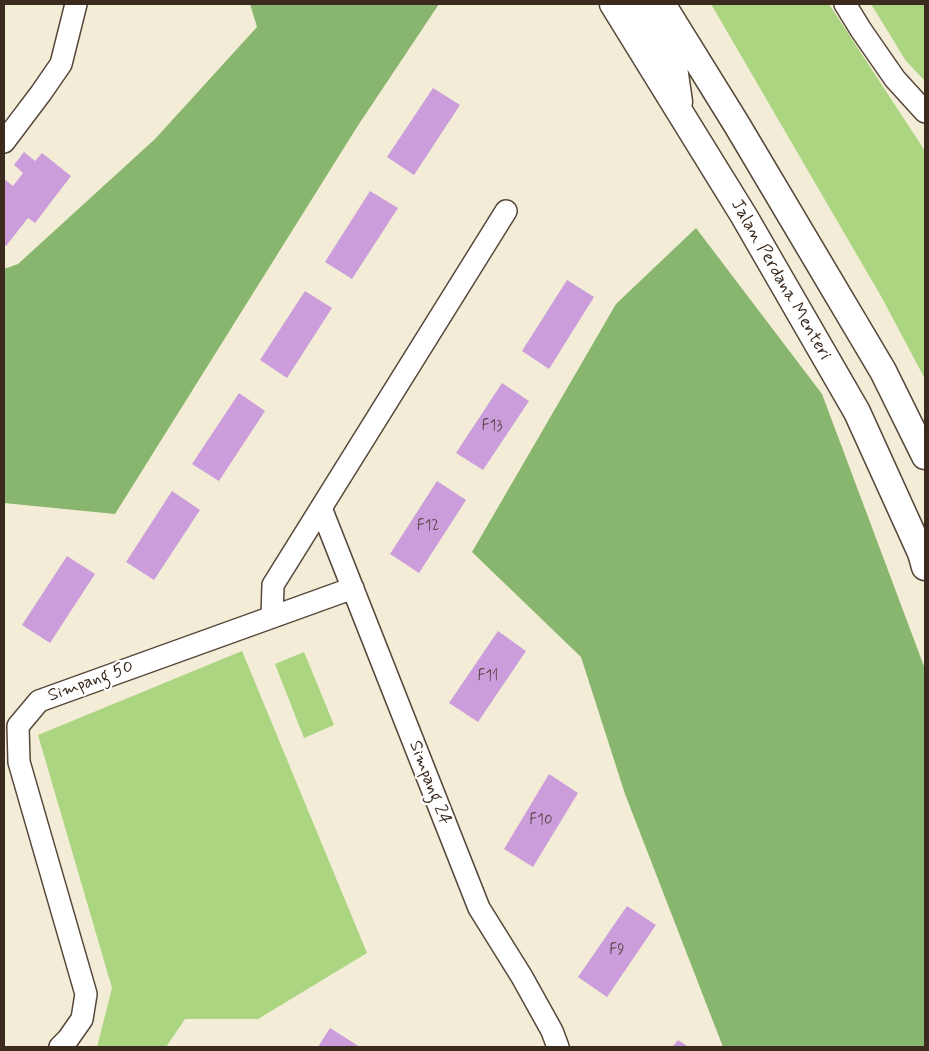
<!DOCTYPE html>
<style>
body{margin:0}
#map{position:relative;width:929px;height:1051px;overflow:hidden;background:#f3ecd7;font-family:Mynerve,sans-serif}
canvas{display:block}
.frame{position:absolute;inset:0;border:5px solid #3b2a1e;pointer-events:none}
</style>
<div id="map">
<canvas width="929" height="1051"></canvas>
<div class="frame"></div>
</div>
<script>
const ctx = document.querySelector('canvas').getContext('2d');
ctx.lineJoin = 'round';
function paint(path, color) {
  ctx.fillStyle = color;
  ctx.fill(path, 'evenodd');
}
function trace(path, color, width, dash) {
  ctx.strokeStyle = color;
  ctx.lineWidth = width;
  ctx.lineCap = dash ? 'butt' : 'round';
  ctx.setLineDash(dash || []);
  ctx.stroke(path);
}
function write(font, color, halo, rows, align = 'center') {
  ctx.font = font + ' Mynerve,sans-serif';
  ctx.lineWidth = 4.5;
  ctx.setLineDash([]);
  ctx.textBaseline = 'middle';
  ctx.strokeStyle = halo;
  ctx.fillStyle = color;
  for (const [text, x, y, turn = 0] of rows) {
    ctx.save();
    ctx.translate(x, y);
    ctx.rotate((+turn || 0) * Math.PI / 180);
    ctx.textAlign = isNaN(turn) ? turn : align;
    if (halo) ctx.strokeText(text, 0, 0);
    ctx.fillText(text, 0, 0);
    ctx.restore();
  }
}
const green = new Path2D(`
 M711,4H829L925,151V379L882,298Z
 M871,4H925V81L906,61Z
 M242,651L367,953L258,1019H185L166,1047H97L112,988L38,735Z
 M304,652L334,725L304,738L275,664Z`);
const forest = new Path2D(`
 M250,4H439L357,127L115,514L4,503V269L18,264L155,139L257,27Z
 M696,228L822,394L925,669V1047H723L625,794L581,657L472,552L616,304Z`);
const building = new Path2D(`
 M433,88L460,105L414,175L387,157Z
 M24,152L35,161L42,153L71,176L35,223L28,218L6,246L4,244V179L13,186L23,173L14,165Z
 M370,191L398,208L352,279L325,262Z
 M567,280L594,297L549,369L522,351Z
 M305,291L332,308L287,378L260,360Z
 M502,383L529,401L483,470L456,453Z
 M239,393L265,411L219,481L192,464Z
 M437,481L466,500L419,573L390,554Z
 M172,491L200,510L154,580L126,562Z
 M67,556L95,574L50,643L22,625Z
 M498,631L526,651L478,722L449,703Z
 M549,774L578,793L533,867L504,849Z
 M627,906L656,925L607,997L578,977Z
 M330,1028L360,1047H318Z
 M678,1040L689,1047H672Z`);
const minor = new Path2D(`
 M845,4L861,30L895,79L925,112
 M4,142L41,93L61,64L76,4
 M321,508L479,908L522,977L552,1031L558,1047
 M272,617L273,585L506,211
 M60,1047L68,1039L82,1019L86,994L19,762L18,726L39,701L353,588`);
const major = new Path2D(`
 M613,4L744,216L857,412L921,553L925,567
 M636,4L674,67L679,102
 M662,4L737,125L883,371L925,456`);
const numberNames = [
 ["F13",492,427],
 ["F12",428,527],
 ["F11",488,677],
 ["F10",541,821],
 ["F9",617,951]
];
const streetNames = [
 ["Jalan Perdana Menteri",780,280,60],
 ["Simpang 50",91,682,-20],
 ["Simpang 24",429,783,69]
];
paint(green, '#abd580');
paint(forest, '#88b66e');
paint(building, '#cb9edb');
trace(minor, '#57473a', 24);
trace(major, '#57473a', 29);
trace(minor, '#fff', 21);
trace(major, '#fff', 26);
write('15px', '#5f474d', null, numberNames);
write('18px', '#3b2a1e', '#fff', streetNames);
</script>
